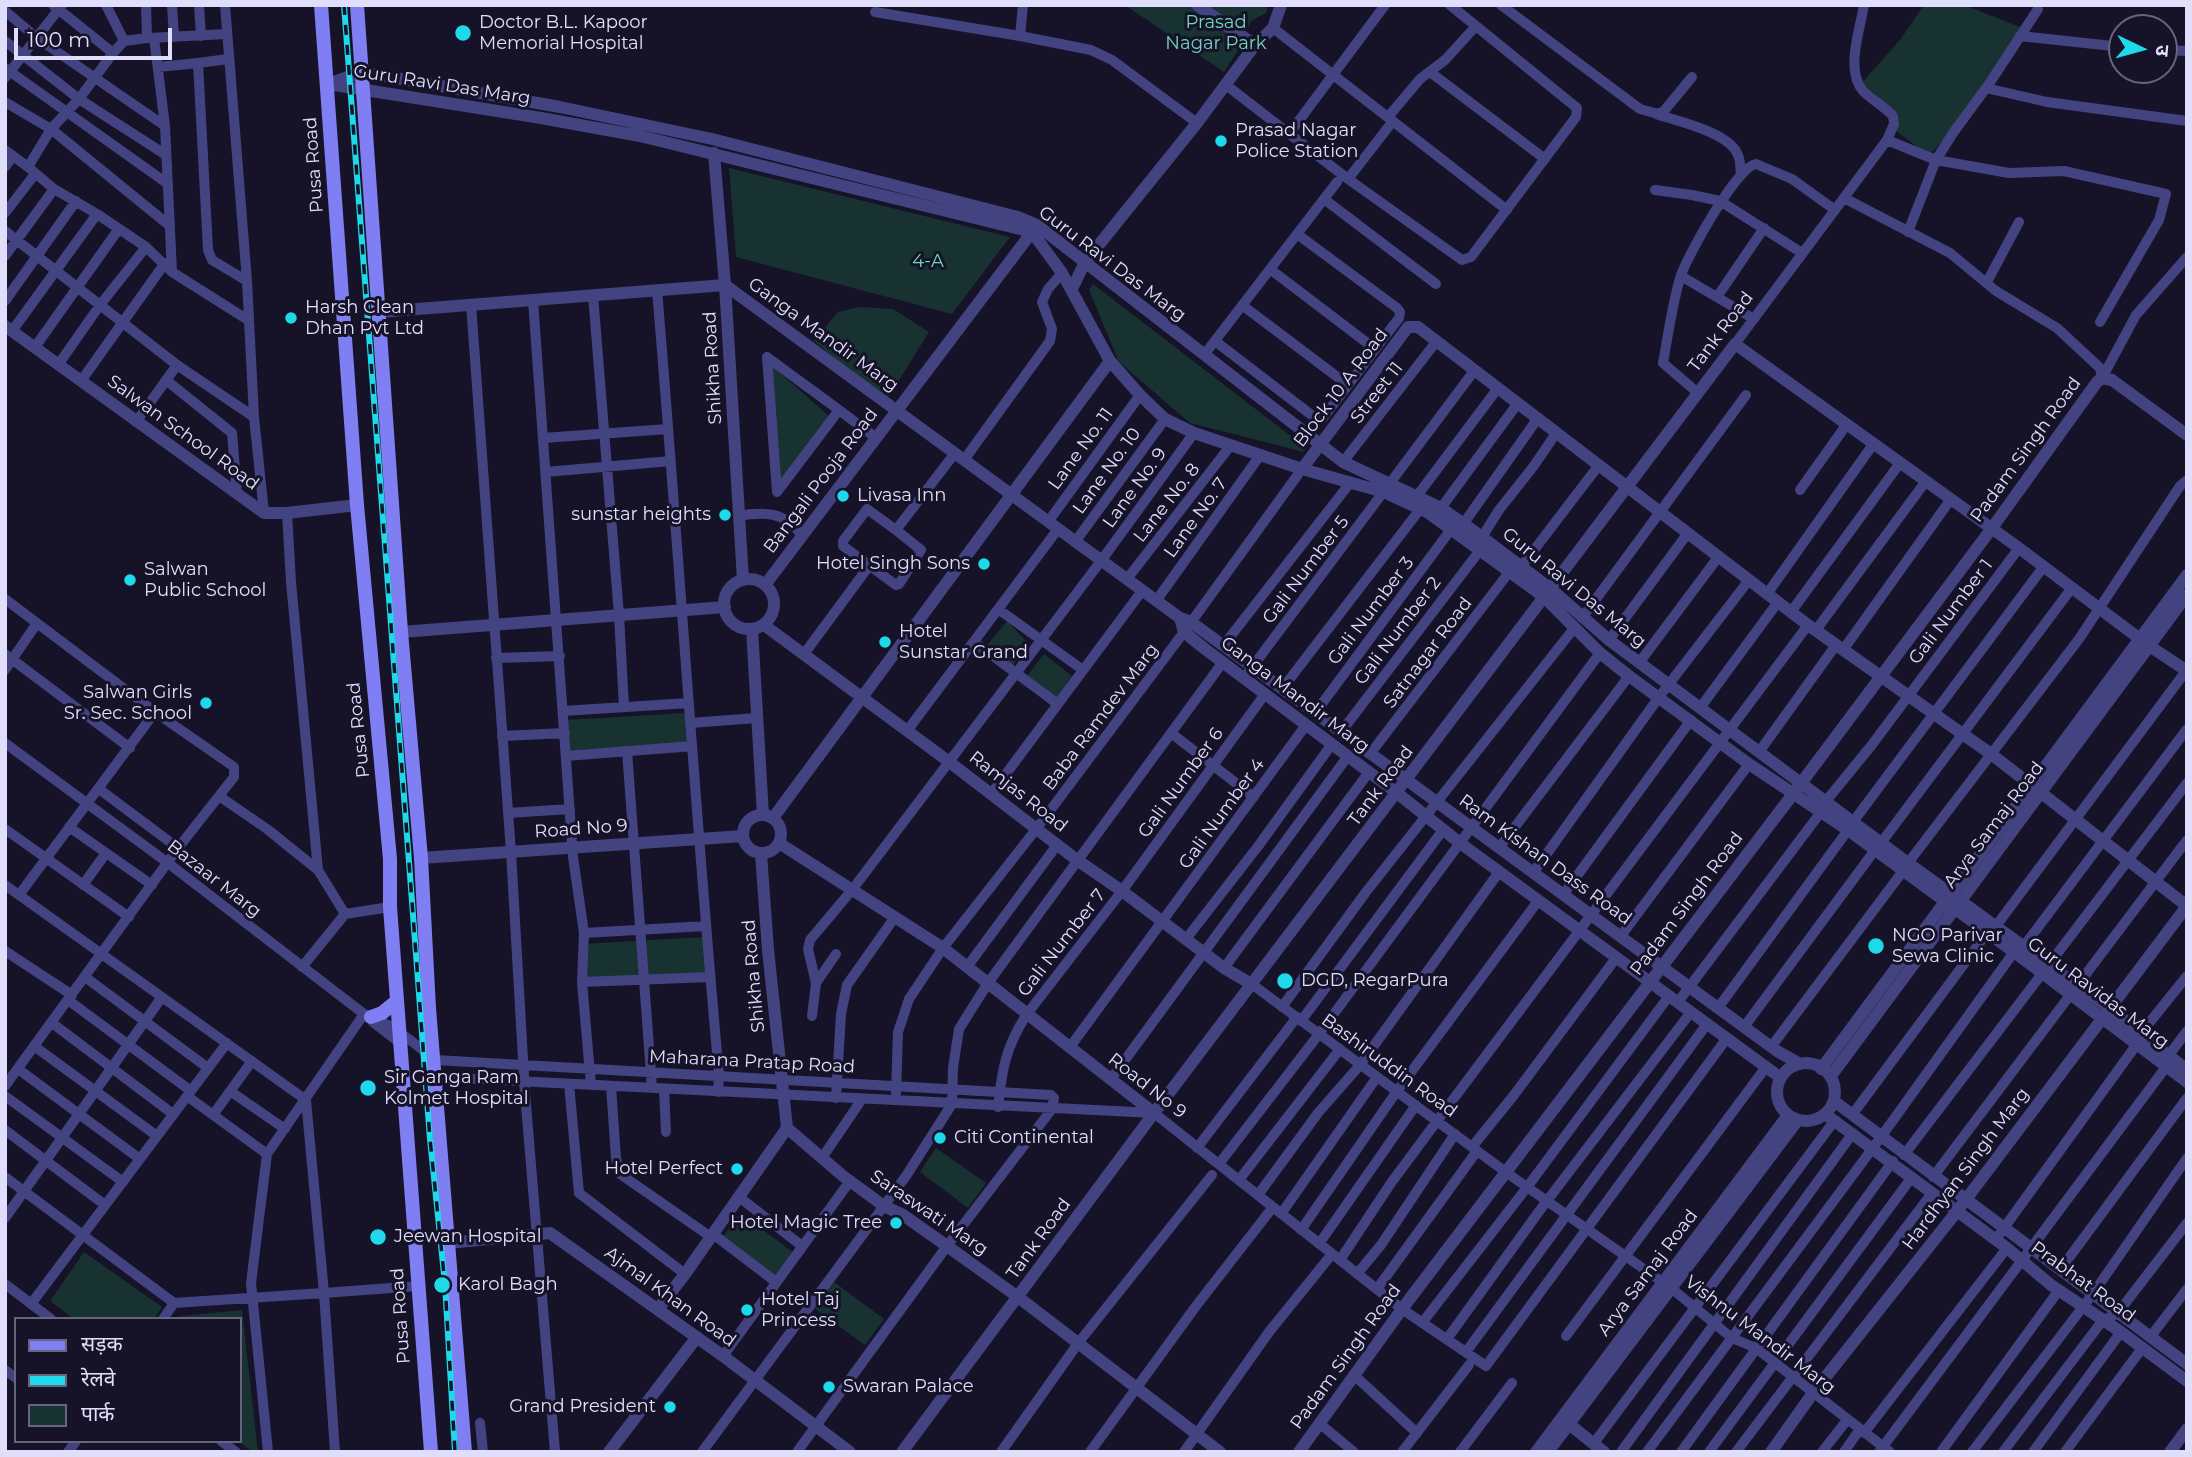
<!DOCTYPE html>
<meta charset="utf-8">
<style>
body{margin:0}
#map{position:relative;width:2192px;height:1457px;overflow:hidden;background:#161328;font-family:Montserrat,"Noto Sans Devanagari",sans-serif}
canvas{display:block}
.frame{position:absolute;inset:0;border:7px solid #e1defc;pointer-events:none}
.legend{position:absolute;left:14px;top:1317px;width:228px;height:126px;box-sizing:border-box;background:#161328;border:2px solid #67647d;margin:0;padding:9px 12px;list-style:none;font-size:21px;color:#e1defc}
.legend li{display:flex;align-items:center;gap:14px;height:35px}
.legend b{width:35px;border:2px solid #67647d}
.north{position:absolute;left:2108px;top:14px;width:70px;height:70px;box-sizing:border-box;background:#161328;border:2px solid #67647d;border-radius:50%;rotate:95deg;font-size:19px;font-weight:700;line-height:28px;text-align:center;color:#e1defc}
.north::after{content:'';display:block;margin:auto;width:24px;height:32px;background:#1dd9e9;clip-path:polygon(50% 0,100% 100%,50% 72%,0 100%)}
.scale{position:absolute;left:14px;top:28px;width:158px;height:32px;box-sizing:border-box;border:4px solid #e1defc;border-top:0;padding-left:9px;font-size:21px;line-height:24px;white-space:nowrap;color:#e1defc;-webkit-text-stroke:5px #161328;paint-order:stroke}
</style>
<div id="map">
<canvas width="2192" height="1457"></canvas>
<div class="frame"></div>
<ul class="legend">
<li><b style="height:9px;background:#7f7ef2"></b>सड़क</li>
<li><b style="height:9px;background:#1dd9e9"></b>रेलवे</li>
<li><b style="height:19px;background:#173230"></b>पार्क</li>
</ul>
<div class="north">उ</div>
<div class="scale">100 m</div>
</div>
<script>
const ctx = document.querySelector('canvas').getContext('2d');
ctx.lineJoin = 'round';
function paint(path, color) {
  ctx.fillStyle = color;
  ctx.fill(path, 'evenodd');
}
function trace(path, color, width, dash) {
  ctx.strokeStyle = color;
  ctx.lineWidth = width;
  ctx.lineCap = dash ? 'butt' : 'round';
  ctx.setLineDash(dash || []);
  ctx.stroke(path);
}
function write(font, color, halo, rows, align = 'center') {
  ctx.font = font + ' Montserrat,sans-serif';
  ctx.lineWidth = 6;
  ctx.setLineDash([]);
  ctx.textBaseline = 'middle';
  ctx.strokeStyle = halo;
  ctx.fillStyle = color;
  for (const [text, x, y, turn = 0] of rows) {
    ctx.save();
    ctx.translate(x, y);
    ctx.rotate((+turn || 0) * Math.PI / 180);
    ctx.textAlign = isNaN(turn) ? turn : align;
    if (halo) ctx.strokeText(text, 0, 0);
    ctx.fillText(text, 0, 0);
    ctx.restore();
  }
}
const green = new Path2D(`
 M1125,5H1268L1266,13L1251,21L1240,47L1224,72Z
 M1924,5H1964L2025,29L1988,89L1929,156L1891,127L1894,116L1860,85L1900,40Z
 M729,168L1010,237L952,314L736,257Z
 M1093,284L1305,447L1304,452L1190,423L1119,362L1089,290Z
 M859,307L893,309L929,332L886,401L814,341L838,312Z
 M771,365L830,417L780,480Z
 M1007,621L1028,643L1010,670L984,649Z
 M1044,654L1072,676L1052,707L1023,681Z
 M685,713L688,752L568,760L565,720Z
 M703,937L706,976L586,984L583,944Z
 M936,1148L986,1183L968,1208L920,1172Z
 M740,1213L794,1253L776,1278L722,1238Z
 M84,1252L162,1307L154,1319H74L50,1301Z
 M834,1282L884,1319L865,1345L815,1309Z
 M242,1310L258,1452H253L238,1441H240V1319H180L182,1316Z`);
const minor = new Path2D(`
 M53,5L113,53
 M106,5L124,41
 M172,5L174,37
 M199,5L201,36
 M225,5L247,281L254,417L264,513
 M1450,5L1476,26
 M1501,5L1640,109L1658,114L1664,111L1692,77
 M5,11L37,38L165,126
 M875,12L1020,36L1091,50L1112,60L1197,123
 M1273,28L1507,210
 M1020,36L1023,5
 M2020,36L2122,47
 M148,38L226,34
 M154,38L165,126L172,272
 M5,41L79,99L166,155
 M2164,50L2187,51
 M228,59L198,63L208,250L212,260L247,281
 M158,67L198,63
 M5,68L168,184
 M1430,72L1545,159
 M5,78L62,5
 M1226,85L1348,179L1462,260L1471,257L1576,117L1577,108L1476,26L1445,60L1420,79L1388,117
 M1986,88L2047,102L2187,121
 M5,102L51,129L170,226
 M1656,114C1677,121 1727,132 1737,153C1741,159 1740,168 1741,175
 M1289,134L1385,5
 M1887,140L1936,160L2009,173L2064,171L2166,194L2159,220L2100,322
 M5,150L28,167L51,129L79,99L113,53L124,41L147,38L146,5
 M5,167L13,156
 M28,167L54,189L97,214L146,247L100,305L58,365
 M1348,179L1393,121
 M1655,190L1692,195L1720,201L1802,253
 M1844,198L1950,253L1996,291L2057,328L2100,368L2102,378
 M1324,199L1436,284
 M5,213L35,174
 M5,231L177,365L254,417
 M1908,232L1936,160L1953,133L1989,84L2038,9
 M146,247L172,272L248,320
 M5,256L54,189
 M1270,269L1375,349
 M1681,276L1754,319
 M1987,282L2019,222
 M657,290C679,552 695,814 719,1075L718,1092
 M593,295L619,615L624,707
 M1717,297L1764,228
 M533,300L573,857L584,933L582,982L591,1085
 M5,301L76,201
 M471,304L511,852L525,1093L555,1452
 M1242,305L1348,385
 M12,331L97,214
 M1215,341L1318,420L1323,418L1399,318L1400,312L1397,308L1297,234
 M1735,344L1887,140L1894,124L1893,116C1884,106 1872,100 1863,91C1845,70 1860,30 1864,5
 M35,347L118,230
 M1204,355L1337,182
 M2102,378L2136,315L2187,257
 M166,380L232,433L237,494
 M81,381L165,263
 M1698,393L1663,363C1668,335 1672,306 1680,278C1686,258 1737,166 1756,164L1792,179L1835,210
 M839,410L777,492L767,357C803,384 840,410 876,438
 M136,422L177,365
 M543,438L668,429
 M964,460L1050,341L1052,329L1042,302L1048,289L1062,273
 M1343,462L1436,342
 M546,472L671,461
 M1800,490L1847,424
 M1417,496L1498,388
 M1441,508L1518,403
 M287,513L291,582L318,870L345,914L390,907
 M738,516C765,511 786,512 802,536
 M1048,522L1140,395
 M1464,523L1538,418
 M896,530L921,550L899,584L896,585L843,546V541L867,509L896,530L955,453
 M1482,537L1499,510L1533,467L1557,432
 M1075,542L1165,419
 M1521,567L1599,465
 M1127,579L1231,445
 M1767,594L1874,443
 M5,599L155,712L19,895
 M1156,601L1261,454
 M998,609L1083,670
 M1791,612L1900,463
 M1582,618L1746,395
 M1816,630L1926,481
 M1609,640L1688,533
 M974,642L1058,704
 M1223,646L1350,483
 M1843,650L1951,499
 M5,654L130,748
 M804,654L869,566
 M496,658L560,656
 M1639,663L1719,556
 M5,670L37,623
 M1244,678L1474,371
 M1282,689L1421,508
 M1700,708L1778,602
 M563,711L689,703
 M1315,713L1452,528
 M690,723L757,718
 M907,731L1058,529
 M1341,732L1481,549
 M1171,733L1254,797
 M502,736L565,733
 M5,743L168,863L364,1014C394,1025 410,1040 435,1060L1051,1095L1054,1098L1052,1109
 M627,751L652,1088
 M1759,752L1836,645
 M1370,754L1510,571
 M566,756L692,746
 M99,789L178,848
 M991,794L1142,591
 M219,796L267,829L318,870
 M1826,801L1871,746L2019,548
 M508,813L570,809
 M1853,822L2044,566
 M69,827L152,885
 M5,829L129,917
 M1881,843L2071,589
 M1499,848L1629,676
 M1908,863L2079,639L2180,486L2187,480
 M1533,873L1659,697L1749,580
 M5,885L306,1100L324,1293L418,1286
 M83,885L106,853
 M1563,895L1691,720
 M1996,926L2186,671
 M584,933L706,926
 M1620,937L1749,764
 M1186,939L1259,845L1332,744
 M2024,946L2187,729
 M5,951L72,995
 M302,967L345,914
 M967,967L1057,845
 M1224,968L1369,772
 M85,977L208,1068
 M582,982L710,977
 M816,983L836,954
 M1253,985L1507,1173L1671,1288L1732,1338L1756,1348L1890,1452
 M68,1000L191,1091
 M1678,1002L1821,812
 M1282,1007L1366,892L1575,627
 M1718,1008L1848,830
 M812,1016L816,983L808,949L810,940L852,890L1101,561L1194,433
 M371,1018L373,1022L400,1043
 M1301,1021L1443,830
 M52,1023L173,1114
 M1744,1027L1875,850
 M2141,1033L2187,976
 M34,1046L157,1136
 M1070,1047L1306,725
 M1771,1047L1903,871
 M2169,1055L2187,1031
 M18,1069L140,1159
 M436,1077L1154,1113L1402,1309L1486,1366L1727,1038
 M1111,1079L1348,756
 M569,1084L579,1193L685,1274
 M5,1086L178,848L234,777V767L155,712
 M611,1086L616,1158L620,1174L711,1237
 M664,1089L666,1132
 M230,1091L285,1129
 M896,1093L898,1032L909,999L943,948L1037,828L1184,632L1302,469
 M5,1096L123,1182
 M187,1096L267,1154
 M836,1098L841,1014L847,985L895,917
 M998,1107C1002,1069 1006,1046 1027,1014L1122,891L1265,694
 M213,1115L252,1061
 M1852,1115L1987,933
 M5,1130L105,1205
 M1472,1147L1514,1095L1616,958
 M1197,1148L1297,1017
 M1904,1155L2187,783
 M822,1158L862,1099
 M1219,1164L1319,1034L1600,653
 M5,1177L174,1303L324,1293L335,1452
 M1933,1177L2187,840
 M1239,1180L1340,1049
 M1258,1195L1318,1113L1360,1065L1499,872
 M739,1197L802,1246
 M1281,1214L1377,1077
 M5,1218L162,997
 M1301,1230L1397,1091L1538,901
 M713,1234L776,1282
 M1996,1239L2137,1044
 M1319,1244L1416,1105
 M1340,1260L1391,1183L1437,1121L1808,625
 M2060,1270L2187,1098
 M1357,1274L1381,1245L1455,1134
 M5,1284L51,1319
 M1377,1289L1477,1151
 M31,1304L227,1043
 M163,1319L174,1303
 M1422,1323L1528,1186L1669,996
 M1566,1336L1766,1067
 M2151,1336L2187,1289
 M1447,1339L1540,1210L1691,1012
 M1466,1352L1707,1024
 M723,1356L850,1181
 M5,1370L16,1378
 M1354,1375L1417,1433
 M480,1423L483,1452
 M1319,1423L1354,1452
 M1864,1433L2007,1248
 M221,1441L236,1452
 M1594,1443L1835,1120
 M68,1452L76,1441
 M268,1452L251,1283L267,1154L364,1014
 M702,1452L906,1176L952,1104L953,1068L959,1029L988,983L1223,662
 M797,1452L947,1246L1052,1109
 M1001,1452L1079,1342L1212,1175
 M1090,1452L1196,1306L1273,1207
 M1184,1452L1269,1332L1332,1254
 M1402,1452L1469,1365
 M1460,1452L1512,1383
 M1621,1452L1853,1133
 M1647,1452L1881,1137L2014,952
 M1681,1452L1893,1161
 M1709,1452L1912,1177
 M1736,1452L1932,1193
 M1822,1452L1847,1420
 M1844,1452L1860,1429
 M1879,1452L2166,1067
 M1941,1452L2059,1290
 M1972,1452L2092,1295L2187,1158
 M2003,1452L2103,1320L2117,1314L2187,1223
 M2033,1452L2121,1332
 M2065,1452L2143,1347`);
const tertiary = new Path2D(`
 M1197,5L1255,45
 M331,83L362,72L560,107L712,139L1018,217L1037,225L1343,462L1441,508L1482,537L1551,589L1609,640L1908,863L2109,1008L2187,1070
 M328,84L541,118L640,136L1032,232L1062,273L1110,361L1140,395L1165,419L1194,433L1302,469L1384,492L1427,512L1544,597L1600,653L1629,676L1749,764L1848,830L2022,958L2187,1082
 M714,153L725,285L743,580
 M1072,289L1085,262L1197,123L1255,45L1273,28L1281,5
 M379,312L725,285L1180,618L1191,622L1718,1008L1777,1051L1800,1064
 M5,326L264,513H287L357,505
 M1302,469L1408,327H1418L1808,625L1991,754L2187,906
 M724 604a25 25 0 1 1 50 0a25 25 0 1 1-50 0Z
 M765,585L1032,232
 M1180,618L1184,632L1205,649L1397,793L1460,843L1781,1078
 M764,625L948,761L1077,860L1122,891L1224,968L1253,985
 M752,629L763,815
 M401,632L725,607
 M743 834a19 19 0 1 1 38 0a19 19 0 1 1-38 0Z
 M773,818L1110,361
 M779,843L943,948L1154,1113
 M421,858L743,836
 M1777 1092a29 29 0 1 1 58 0a29 29 0 1 1-58 0Z
 M1821,1069L2187,575
 M1831,1076L2187,595
 M1834,1101L2187,1364
 M1825,1114L2007,1248L2051,1285L2121,1332L2187,1381
 M787,1128L843,1176L884,1206L903,1215L947,1246L1018,1297L1220,1452
 M448,1243L550,1233L723,1356L850,1452
 M658,1309L685,1274L787,1128L768,950L761,854
 M1564,1420L1604,1452
 M609,1452L697,1337
 M902,1452L1154,1113L1735,344L2019,548L2148,645L2187,671
 M1299,1452L1402,1309L1793,794L1992,528L2097,382L2102,378L2112,380L2187,435
 M1536,1452L1788,1115
 M1548,1452L1798,1120
 M1771,1452L1813,1393L1958,1210L2187,906
 M2170,1452L2187,1429`);
const secondary = new Path2D(`
 M321,5L357,505L390,859V907L431,1452
 M357,5L401,632L421,858L429,1008L465,1452
 M371,1017L382,1013L397,1001`);
const rail = new Path2D(`
 M344,5L430,1139L445,1284L455,1452`);
const markers = [
 [463,33,9,"#1dd9e9"],
 [1221,141,7,"#1dd9e9"],
 [291,318,7,"#1dd9e9"],
 [843,496,7,"#1dd9e9"],
 [725,515,7,"#1dd9e9"],
 [984,564,7,"#1dd9e9"],
 [130,580,7,"#1dd9e9"],
 [885,642,7,"#1dd9e9"],
 [206,703,7,"#1dd9e9"],
 [1876,946,9,"#1dd9e9"],
 [1285,981,9,"#1dd9e9"],
 [368,1088,9,"#1dd9e9"],
 [940,1138,7,"#1dd9e9"],
 [737,1169,7,"#1dd9e9"],
 [896,1223,7,"#1dd9e9"],
 [378,1237,9,"#1dd9e9"],
 [442,1285,9,"#1dd9e9"],
 [747,1310,7,"#1dd9e9"],
 [829,1387,7,"#1dd9e9"],
 [670,1407,7,"#1dd9e9"]
];
const poiNames = [
 ["Doctor B.L. Kapoor",479,23],
 ["Memorial Hospital",479,44],
 ["Prasad Nagar",1235,131],
 ["Police Station",1235,152],
 ["Harsh Clean",305,308],
 ["Dhan Pvt Ltd",305,329],
 ["Livasa Inn",857,496],
 ["sunstar heights",711,515,"right"],
 ["Hotel Singh Sons",970,564,"right"],
 ["Salwan",144,570],
 ["Public School",144,591],
 ["Hotel",899,632],
 ["Sunstar Grand",899,653],
 ["Salwan Girls",192,693,"right"],
 ["Sr. Sec. School",192,714,"right"],
 ["NGO Parivar",1892,936],
 ["Sewa Clinic",1892,957],
 ["DGD, RegarPura",1301,981],
 ["Sir Ganga Ram",384,1078],
 ["Kolmet Hospital",384,1099],
 ["Citi Continental",954,1138],
 ["Hotel Perfect",723,1169,"right"],
 ["Hotel Magic Tree",882,1223,"right"],
 ["Jeewan Hospital",394,1237],
 ["Karol Bagh",458,1285],
 ["Hotel Taj",761,1300],
 ["Princess",761,1321],
 ["Swaran Palace",843,1387],
 ["Grand President",656,1407,"right"]
];
const parkNames = [
 ["Prasad",1216,23],
 ["Nagar Park",1216,44],
 ["4-A",928,262]
];
const streetNames = [
 ["Guru Ravi Das Marg",442,85,9],
 ["Pusa Road",314,165,-94],
 ["Guru Ravi Das Marg",1112,264,37],
 ["Tank Road",1721,332,-53],
 ["Ganga Mandir Marg",823,335,36],
 ["Shikha Road",713,368,-93],
 ["Block 10 A Road",1341,388,-53],
 ["Street 11",1377,393,-52],
 ["Salwan School Road",183,433,36],
 ["Lane No. 11",1081,449,-54],
 ["Padam Singh Road",2026,450,-54],
 ["Lane No. 10",1107,471,-54],
 ["Bangali Pooja Road",821,481,-53],
 ["Lane No. 9",1135,488,-54],
 ["Lane No. 8",1167,503,-52],
 ["Lane No. 7",1196,518,-54],
 ["Gali Number 5",1306,570,-53],
 ["Guru Ravi Das Marg",1574,588,39],
 ["Gali Number 3",1371,611,-53],
 ["Gali Number 1",1951,612,-53],
 ["Gali Number 2",1398,631,-53],
 ["Satnagar Road",1428,653,-53],
 ["Ganga Mandir Marg",1295,695,37],
 ["Baba Ramdev Marg",1101,717,-53],
 ["Pusa Road",359,730,-96],
 ["Gali Number 6",1181,783,-54],
 ["Tank Road",1381,786,-53],
 ["Ramjas Road",1018,792,38],
 ["Gali Number 4",1222,814,-54],
 ["Arya Samaj Road",1994,825,-53],
 ["Road No 9",581,829,-4],
 ["Ram Kishan Dass Road",1545,860,36],
 ["Bazaar Marg",214,879,38],
 ["Padam Singh Road",1687,904,-53],
 ["Gali Number 7",1062,943,-52],
 ["Shikha Road",754,976,-95],
 ["Guru Ravidas Marg",2098,993,37],
 ["Maharana Pratap Road",752,1062,3],
 ["Bashiruddin Road",1389,1066,36],
 ["Road No 9",1147,1086,38],
 ["Hardhyan Singh Marg",1966,1169,-53],
 ["Saraswati Marg",929,1213,34],
 ["Tank Road",1039,1239,-54],
 ["Arya Samaj Road",1648,1273,-53],
 ["Prabhat Road",2083,1282,36],
 ["Ajmal Khan Road",670,1297,36],
 ["Pusa Road",401,1316,-94],
 ["Vishnu Mandir Marg",1760,1335,37],
 ["Padam Singh Road",1346,1357,-54]
];
paint(green, '#173230');
trace(minor, '#444382', 10);
trace(tertiary, '#444382', 12);
trace(secondary, '#7f7ef2', 14);
trace(rail, '#1dd9e9', 6);
trace(rail, '#161328', 3.5, [10]);
for (const [x, y, r, color] of markers) {
  const dot = new Path2D();
  dot.arc(x, y, r, 0, 2 * Math.PI);
  ctx.fillStyle = color;
  ctx.fill(dot);
  trace(dot, '#161328', 2.5);
}
write('18px', '#e1defc', '#161328', poiNames, 'left');
write('18px', '#70d6ba', '#161328', parkNames);
write('18px', '#e1defc', '#161328', streetNames);
</script>
